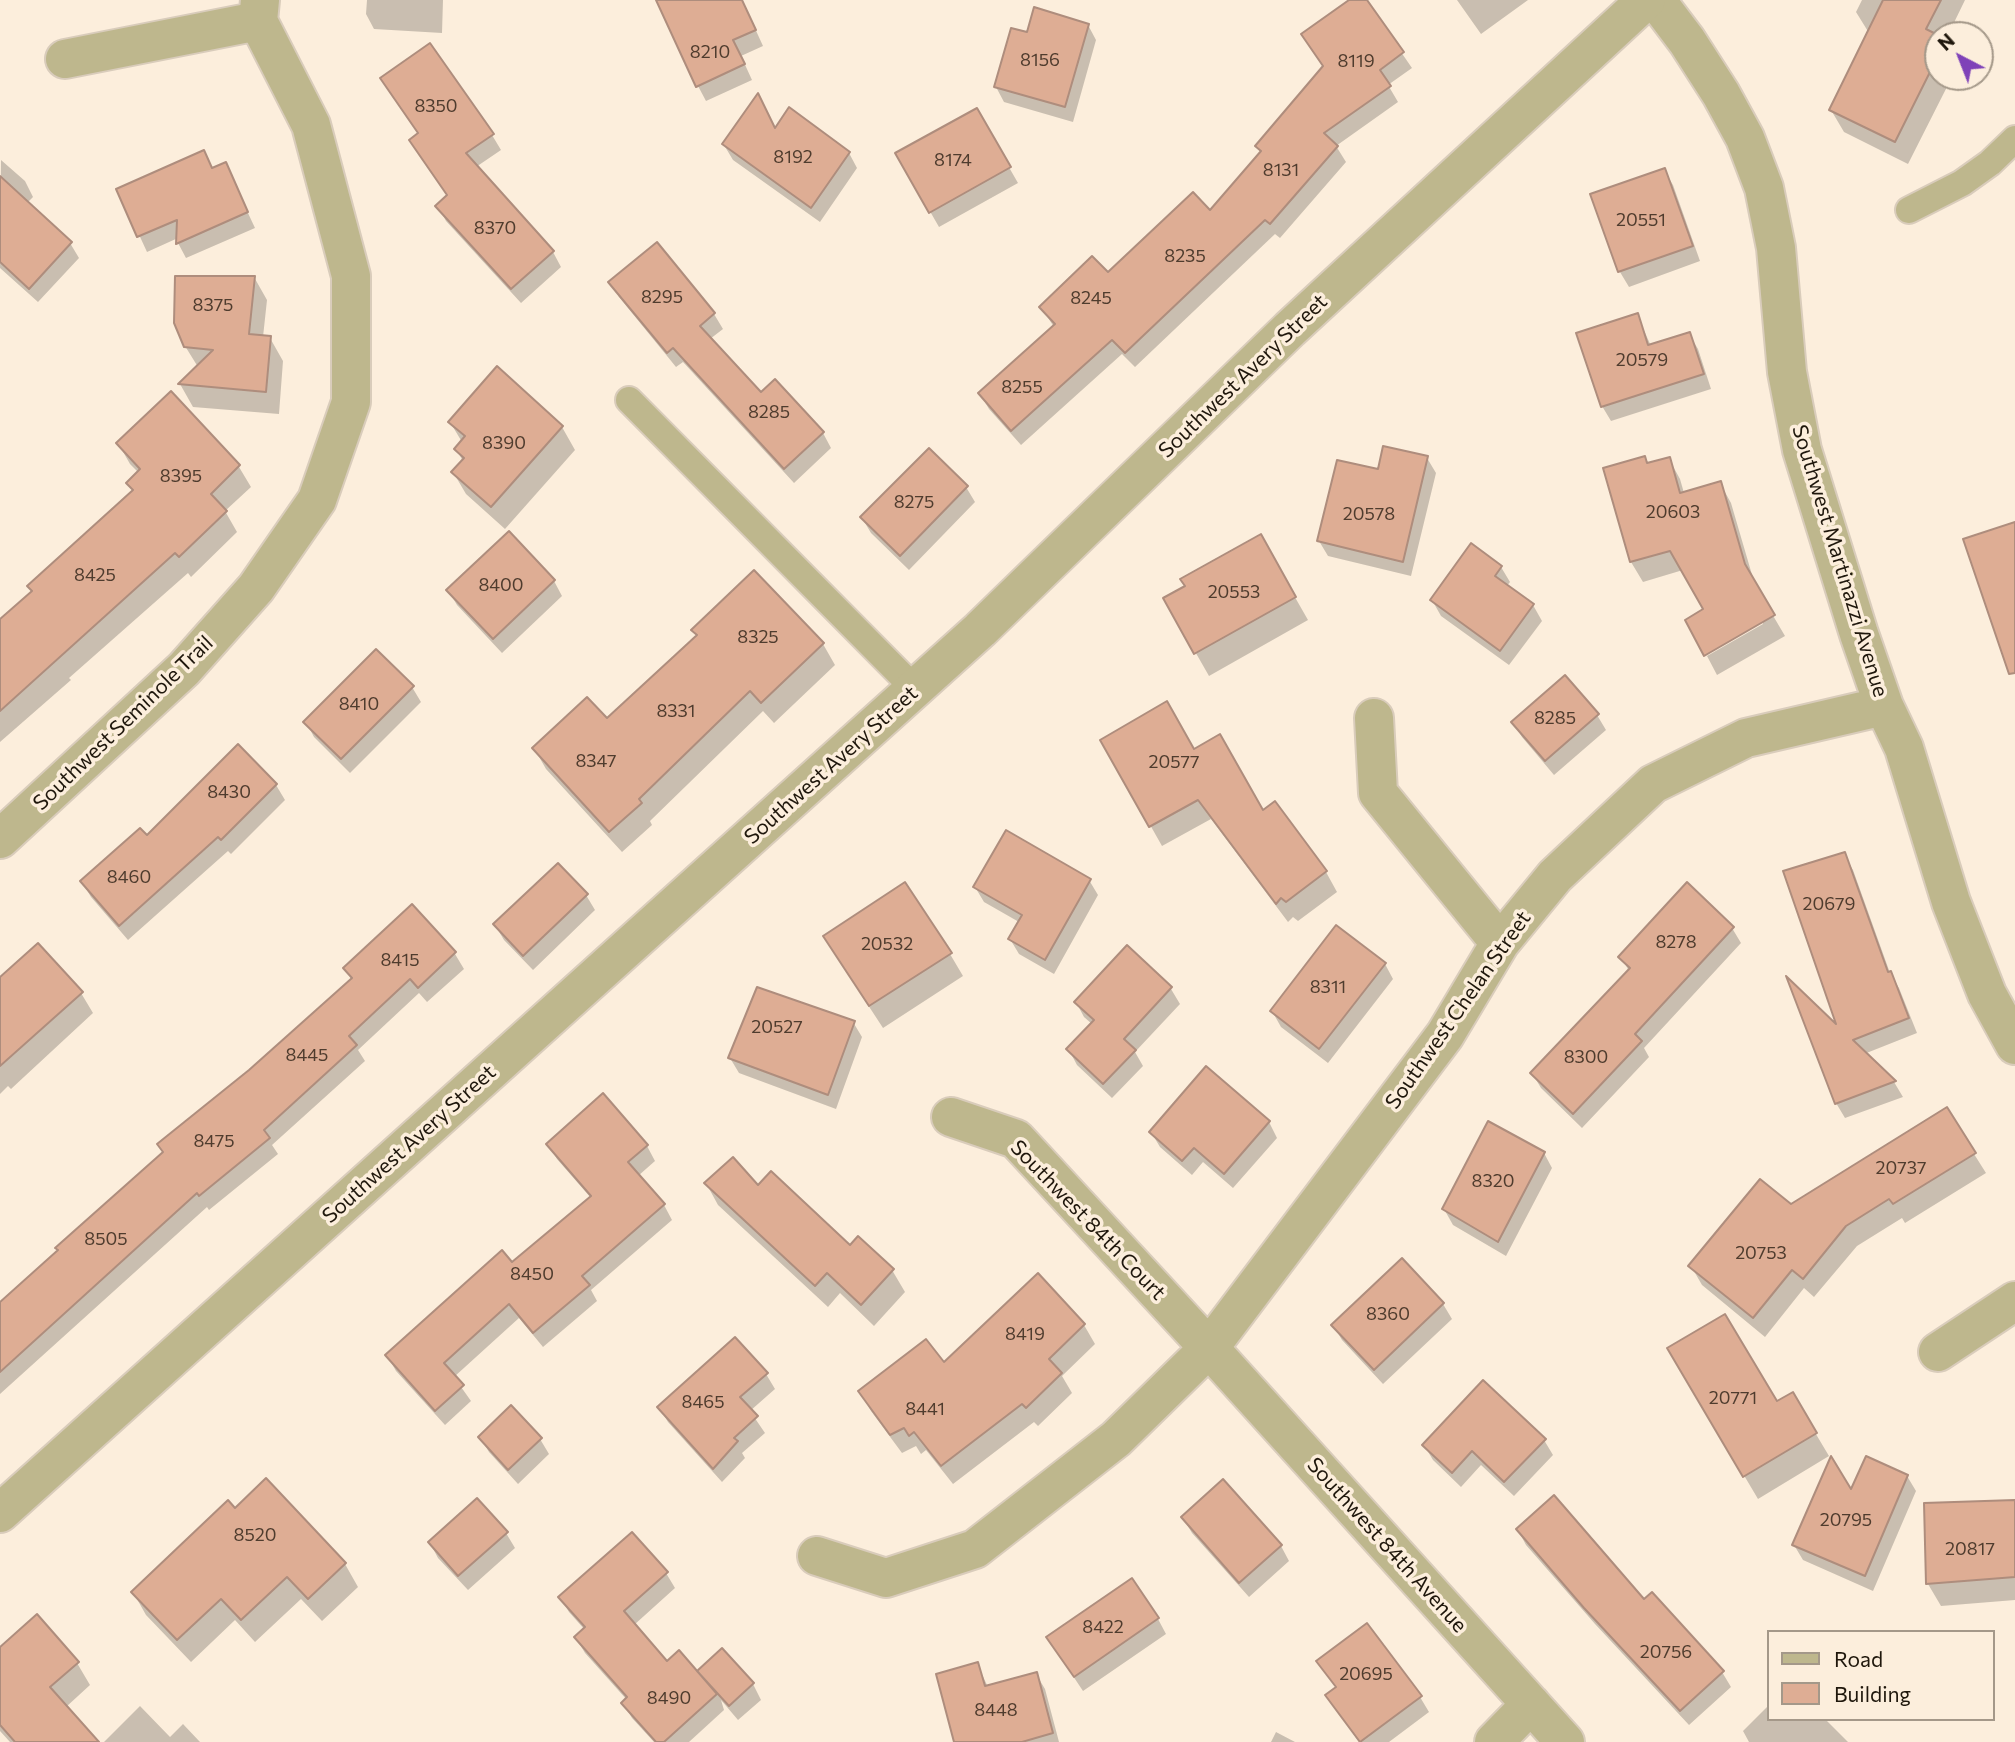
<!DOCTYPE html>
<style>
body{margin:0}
#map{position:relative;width:2015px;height:1742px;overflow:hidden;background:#fceedc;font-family:Commissioner,sans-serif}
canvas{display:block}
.legend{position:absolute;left:1767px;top:1630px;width:228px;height:91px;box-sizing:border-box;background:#fceedc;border:2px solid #a49889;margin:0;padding:9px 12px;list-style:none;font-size:21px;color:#1f170c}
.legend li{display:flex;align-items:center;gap:14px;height:35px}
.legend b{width:35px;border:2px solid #a49889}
.north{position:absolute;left:1924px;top:21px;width:70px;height:70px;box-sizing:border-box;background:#fceedc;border:2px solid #a49889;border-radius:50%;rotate:318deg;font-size:19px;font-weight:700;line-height:28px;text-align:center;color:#1f170c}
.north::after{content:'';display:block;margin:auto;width:24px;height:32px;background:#7f42b8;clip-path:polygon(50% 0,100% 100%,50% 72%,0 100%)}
</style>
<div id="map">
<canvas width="2015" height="1742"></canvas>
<ul class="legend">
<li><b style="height:9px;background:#beb78d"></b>Road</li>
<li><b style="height:19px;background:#dead94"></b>Building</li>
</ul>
<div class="north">N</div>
</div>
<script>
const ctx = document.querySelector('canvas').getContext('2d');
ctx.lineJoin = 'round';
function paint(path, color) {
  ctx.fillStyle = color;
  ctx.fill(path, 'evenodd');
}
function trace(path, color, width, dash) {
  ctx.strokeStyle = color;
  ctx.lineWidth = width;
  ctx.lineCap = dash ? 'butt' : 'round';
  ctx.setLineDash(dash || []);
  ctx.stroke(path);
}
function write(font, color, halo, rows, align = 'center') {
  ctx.font = font + ' Commissioner,sans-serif';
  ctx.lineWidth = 7;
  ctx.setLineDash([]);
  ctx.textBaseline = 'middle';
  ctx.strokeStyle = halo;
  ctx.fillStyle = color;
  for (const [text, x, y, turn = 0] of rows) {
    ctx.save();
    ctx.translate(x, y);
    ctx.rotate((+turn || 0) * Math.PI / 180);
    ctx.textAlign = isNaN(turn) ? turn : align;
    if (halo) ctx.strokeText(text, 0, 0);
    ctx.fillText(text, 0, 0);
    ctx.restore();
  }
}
const shadow = new Path2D(`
 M367,0H443L442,33L374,29L366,14Z
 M696,0H742L763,46L741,56L752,80L706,101L698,86Z
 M1352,0H1365L1412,68L1388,85L1398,102L1336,146L1346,162L1280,238L1275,234L1135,367L1122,354L1021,445L989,409L980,394L1054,327L1041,307L1107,275L1210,212L1261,154L1257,146L1324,67L1303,35Z
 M1457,0H1528L1481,34Z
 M1862,0H1965L1948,35H1938V77H1952L1908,164L1844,132L1831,110L1869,33L1856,12Z
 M1088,25L1096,40L1073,122L1004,102L996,87L1028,35Z
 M976,110L1018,183L939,227L897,154Z
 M775,130L849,153L857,168L820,222L733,160L724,145Z
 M419,135H492L501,150L476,167L553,252L561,267L521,303L446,221L438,206L448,196Z
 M203,152L213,169L225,164L255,228L186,258L178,243V238L147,252L118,189Z
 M1,160L25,181L33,197L27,203L70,243L79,258L38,302L0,268Z
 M1664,170L1673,185L1700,261L1629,287L1620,272L1593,195Z
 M656,244L714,314L723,329L710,339L761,395L823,433L831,448L794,483L683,362L676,367L619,297L610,282Z
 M254,277L267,300L263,337L270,338L283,361L279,414L193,407L180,384L198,367L185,346Z
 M1637,315L1651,346L1689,334L1698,349L1711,389L1611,421L1602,406Z
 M171,393L239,467L251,487L225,511L237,532L191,577L188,573L69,678L71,680L0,742V621L33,593L134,492L129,483L139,473L130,464L118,443Z
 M450,422L562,427L575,450L505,529L466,494L453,472L463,461L456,449L462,442Z
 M1427,458L1436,473L1411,576L1328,556L1319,541L1379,471Z
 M1644,458L1648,465L1669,459L1680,479L1684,493L1720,483L1731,503L1755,585L1785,636L1717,675L1707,656L1763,624L1762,621L1705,610L1683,570L1643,582L1631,562Z
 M966,487L975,502L909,570L871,533L862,518Z
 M1260,536L1308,620L1209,676L1165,599L1187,587Z
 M1501,567L1510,582L1506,587L1533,605L1542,621L1509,665L1441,616L1432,600Z
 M754,573L823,644L835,665L774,723L763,711L650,821L652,825L622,852L546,769L534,748L607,720L698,637L694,630Z
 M554,581L562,596L502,653L457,605L448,590Z
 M412,687L421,702L350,773L314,737L306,722Z
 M1597,715L1606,730L1554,775L1522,737L1513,722Z
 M1102,740L1194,751L1262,812L1274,803L1326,872L1337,892L1298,921L1293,917L1288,922L1211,819L1162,846Z
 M276,785L285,800L231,854L228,851L128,940L91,897L82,882L147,838Z
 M1844,855L1853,870L1890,973L1899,988L1917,1033L1864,1054L1894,1082L1903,1097L1845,1118L1836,1103Z
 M1089,880L1098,895L1054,974L1019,954L1010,939L1019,922L984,902L975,887Z
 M586,895L595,910L533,970L504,940L495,925Z
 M412,907L455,954L464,969L427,1002L419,993L358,1050L365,1061L272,1145L278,1154L209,1210L207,1207L0,1394V1305L352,980L345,968Z
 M1732,928L1741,943L1644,1048L1649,1057L1582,1128L1541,1088L1532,1073L1629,971L1621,957Z
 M1127,947L1171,989L1180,1004L1135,1052L1143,1066L1112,1098L1077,1065L1069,1050L1092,1024L1084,1017L1076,1002Z
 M950,954L963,976L883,1028L838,959Z
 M1385,964L1393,979L1328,1063L1281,1027L1272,1011Z
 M0,980L81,993L93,1013L11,1089L8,1086L0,1094Z
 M853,1022L862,1037L836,1109L739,1073L730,1058Z
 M1269,1122L1277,1138L1233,1188L1203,1162L1192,1175L1160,1147L1151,1132Z
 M548,1144L647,1146L655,1161L638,1176L664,1205L672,1220L591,1290L597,1301L543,1347L519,1318L454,1377L471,1401L445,1425L396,1371L387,1355L512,1265L591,1198L557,1159Z
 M1544,1153L1552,1168L1506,1256L1453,1225L1444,1209Z
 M1974,1154L1986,1173L1905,1223L1902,1218L1857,1246L1814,1297L1804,1288L1765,1337L1702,1285L1691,1266L1790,1206Z
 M706,1183L758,1187L851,1247L892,1270L905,1292L874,1326L840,1293L828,1307L718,1205Z
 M1443,1304L1452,1319L1383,1384L1342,1340L1333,1325Z
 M1084,1325L1095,1344L1062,1376L1072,1393L1038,1426L1034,1422L953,1484L926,1450L921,1454L916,1446L902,1453L871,1411L860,1392Z
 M1669,1349L1776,1404L1792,1394L1829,1456L1758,1499Z
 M766,1374L775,1389L750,1411L765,1433L742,1453L745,1458L722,1482L668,1422L659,1407Z
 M480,1437L540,1439L549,1454L518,1484L489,1452Z
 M1544,1440L1553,1455L1514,1496L1481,1465L1461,1487L1433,1460L1424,1445Z
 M1907,1476L1916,1491L1873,1591L1803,1560L1794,1545L1852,1493Z
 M266,1481L345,1564L358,1587L322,1621L301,1599L255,1642L235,1620L191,1662L146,1615L133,1592L235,1510Z
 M2015,1501V1600L1941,1606L1928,1584Z
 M1183,1518L1281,1546L1289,1561L1249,1597L1192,1533Z
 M1518,1530L1644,1602L1722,1672L1731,1687L1689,1725L1595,1624L1526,1545Z
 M506,1533L515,1548L468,1590L438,1558L430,1543Z
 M666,1573L675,1588L634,1625L667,1664L697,1673L722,1651L753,1684L761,1700L738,1720L721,1700L724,1710L689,1742H654L632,1718L623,1703L627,1700L585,1653L576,1638L585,1630L569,1612L560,1597Z
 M1158,1619L1166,1634L1083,1691L1057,1652Z
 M0,1649L77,1663L90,1685L66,1707L97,1742H10L0,1731Z
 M1318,1662L1420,1697L1429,1712L1389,1742H1359L1327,1696L1337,1689Z
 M977,1664L988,1687L1036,1674L1045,1689L1059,1742H956Z
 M140,1706L170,1737L183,1724L200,1742H104Z
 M1768,1706V1719H1825L1848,1742H1749L1743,1731Z
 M1276,1732L1295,1742H1271Z`);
const building = new Path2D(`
 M656,0H742L756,30L733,40L745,64L696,87Z
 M1349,0H1367L1404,52L1380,70L1391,86L1324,133L1338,146L1270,224L1265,220L1125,353L1112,340L1011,431L978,393L1055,324L1039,307L1092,256L1108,272L1193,192L1210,210L1261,151L1255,146L1323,66L1301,34Z
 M1883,0H1941L1926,29L1938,35V56L1895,142L1829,110Z
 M1034,7L1089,24L1065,107L994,87L1011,28L1027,32Z
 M430,43L494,134L466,153L554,251L511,289L435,206L447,195L409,140L418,133L380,78Z
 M758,93L775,128L789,107L850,152L811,208L722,144Z
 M977,108L1011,167L929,213L895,153Z
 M204,150L212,168L226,162L248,212L176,244L177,220L137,237L116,189Z
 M1665,168L1693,246L1618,272L1590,194Z
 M0,176L72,242L29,289L0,262Z
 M657,242L715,313L700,326L761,392L775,379L824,432L784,469L673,348L667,353L608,282Z
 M175,276H255L249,334L271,336L266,392L178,384L213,350L184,347L174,323Z
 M1638,313L1648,345L1690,332L1704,374L1601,407L1576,333Z
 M497,366L563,426L491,507L451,472L464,458L454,449L465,436L448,422Z
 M171,391L240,465L211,494L227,511L179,557L175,553L0,711V619L32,591L27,586L133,490L126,483L140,469L116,443Z
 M1383,446L1428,456L1403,562L1317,541L1337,460L1378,469Z
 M929,448L968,486L900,556L860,517Z
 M1645,456L1647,463L1670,457L1680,493L1721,481L1745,564L1775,615L1704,656L1685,620L1703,609L1670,551L1630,562L1603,468Z
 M2015,522V673L2009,674L1963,539Z
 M509,531L555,580L493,639L446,590Z
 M1261,534L1296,597L1194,654L1163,598L1185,586L1180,579Z
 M1471,543L1502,566L1495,576L1534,604L1500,651L1430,600Z
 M754,570L824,643L761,703L750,691L639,799L642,803L609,832L532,748L587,697L607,718L697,635L691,630Z
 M376,649L414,686L341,759L303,722Z
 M1565,675L1599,714L1545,761L1511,722Z
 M1167,701L1194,749L1220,734L1263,810L1275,801L1327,871L1286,902L1281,898L1276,904L1198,800L1149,827L1100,740Z
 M238,744L277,784L221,840L218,837L119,926L80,881L140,828L147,835Z
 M1006,830L1091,879L1045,960L1008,939L1022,915L973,887Z
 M1845,852L1888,972L1891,971L1909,1018L1853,1040L1896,1081L1835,1104L1786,976L1836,1024L1783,871Z
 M558,863L588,894L523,956L493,924Z
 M905,882L952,953L869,1006L823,936Z
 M1687,882L1734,927L1635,1034L1642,1041L1573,1114L1530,1073L1630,968L1618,957Z
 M412,904L456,952L418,988L410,979L349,1036L357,1045L264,1130L270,1138L199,1196L197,1193L0,1372V1302L58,1250L55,1248L163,1152L157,1144L249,1070L352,978L343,968Z
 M1336,925L1386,963L1319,1049L1270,1011Z
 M38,943L83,992L0,1066V977Z
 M1127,945L1172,987L1124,1039L1136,1050L1103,1084L1066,1049L1094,1020L1074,1002Z
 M757,987L855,1021L828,1095L728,1058Z
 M1206,1066L1270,1121L1224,1174L1194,1148L1182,1161L1149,1132Z
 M603,1093L648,1145L628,1162L665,1204L582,1276L590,1285L533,1333L509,1304L444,1363L464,1385L435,1411L385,1355L502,1250L512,1262L591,1196L546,1144Z
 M1947,1107L1976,1153L1893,1204L1889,1199L1846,1226L1803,1279L1792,1270L1753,1318L1688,1266L1760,1179L1791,1204Z
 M1488,1121L1545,1152L1498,1242L1442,1209Z
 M733,1157L758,1185L771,1171L850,1245L858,1236L894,1269L861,1305L827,1273L815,1286L704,1183Z
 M1402,1258L1444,1303L1374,1370L1331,1325Z
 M1038,1273L1085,1324L1049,1359L1062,1373L1026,1408L1022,1404L941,1466L914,1432L909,1436L904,1428L890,1435L858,1391L926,1339L944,1362Z
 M1725,1314L1777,1401L1793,1392L1817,1433L1743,1477L1667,1348Z
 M735,1337L768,1373L740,1397L758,1416L734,1438L738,1441L713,1469L657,1407Z
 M1483,1380L1546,1439L1504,1482L1472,1451L1452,1473L1422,1445Z
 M511,1405L542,1438L508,1470L478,1437Z
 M1831,1456L1851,1489L1866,1456L1908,1475L1865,1576L1792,1545Z
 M266,1478L346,1563L308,1599L287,1577L241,1620L221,1599L177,1640L131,1592L228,1500L235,1508Z
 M1223,1479L1282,1545L1239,1583L1181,1517Z
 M1554,1495L1644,1599L1652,1592L1724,1671L1680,1711L1584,1608L1516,1529Z
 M477,1498L508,1532L458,1576L428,1542Z
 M2015,1500V1577L1926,1584L1924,1503Z
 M632,1532L668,1572L624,1611L667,1661L679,1650L717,1694L664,1742H656L621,1703L627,1697L574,1637L585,1627L558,1597Z
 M1132,1578L1159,1618L1074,1677L1046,1637Z
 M37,1614L79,1662L50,1687L99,1742H15L0,1725V1647Z
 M1367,1623L1422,1696L1360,1742L1325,1695L1336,1687L1316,1661Z
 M722,1648L754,1683L729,1706L697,1671Z
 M978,1662L985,1686L1037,1672L1053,1733L1022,1742H954L936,1674Z`);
const service = new Path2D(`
 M1909,210L1962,183L1990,163L2015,139
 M629,400L915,689`);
const minor = new Path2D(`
 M1656,0L1687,41L1721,94L1745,138L1764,188L1776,248L1787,372L1802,450L1859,634L1884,706L1904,748L1951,902L1987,994L2015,1045
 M65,59L258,21
 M1374,718L1378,793L1500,943
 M0,839L184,669L256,588L317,500L351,402V276L311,125L258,21L260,0
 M951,1117L1016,1139L1209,1348L1565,1742
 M1938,1352L2015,1301
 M817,1556L886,1578L975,1549L1116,1439L1209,1348L1445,1035L1500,943L1555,876L1653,784L1746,738L1884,706
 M1494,1742L1531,1704`);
const tertiary = new Path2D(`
 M0,1513L980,630L1290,329L1646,0`);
const numberNames = [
 ["8210",710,52],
 ["8156",1040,60],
 ["8119",1356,61],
 ["8350",436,106],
 ["8192",793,157],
 ["8174",953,160],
 ["8131",1281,170],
 ["20551",1641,220],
 ["8370",495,228],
 ["8235",1185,256],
 ["8295",662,297],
 ["8245",1091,298],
 ["8375",213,305],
 ["20579",1642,360],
 ["8255",1022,387],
 ["8285",769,412],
 ["8390",504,443],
 ["8395",181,476],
 ["8275",914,502],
 ["20603",1673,512],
 ["20578",1369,514],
 ["8425",95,575],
 ["8400",501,585],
 ["20553",1234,592],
 ["8325",758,637],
 ["8410",359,704],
 ["8331",676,711],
 ["8285",1555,718],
 ["8347",596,761],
 ["20577",1174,762],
 ["8430",229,792],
 ["8460",129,877],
 ["20679",1829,904],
 ["8278",1676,942],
 ["20532",887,944],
 ["8415",400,960],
 ["8311",1328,987],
 ["20527",777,1027],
 ["8445",307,1055],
 ["8300",1586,1057],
 ["8475",214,1141],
 ["20737",1901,1168],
 ["8320",1493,1181],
 ["8505",106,1239],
 ["20753",1761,1253],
 ["8450",532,1274],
 ["8360",1388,1314],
 ["8419",1025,1334],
 ["20771",1733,1398],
 ["8465",703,1402],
 ["8441",925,1409],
 ["20795",1846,1520],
 ["8520",255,1535],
 ["20817",1970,1549],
 ["8422",1103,1627],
 ["20756",1666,1652],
 ["20695",1366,1674],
 ["8490",669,1698],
 ["8448",996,1710]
];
const streetNames = [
 ["Southwest Avery Street",1243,376,-44],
 ["Southwest Martinazzi Avenue",1840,561,73],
 ["Southwest Seminole Trail",123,723,-44],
 ["Southwest Avery Street",831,765,-42],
 ["Southwest Chelan Street",1458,1010,-55],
 ["Southwest Avery Street",409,1144,-42],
 ["Southwest 84th Court",1088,1220,46],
 ["Southwest 84th Avenue",1387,1545,48]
];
paint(shadow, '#0003');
paint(building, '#dead94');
trace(building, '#ae8d7d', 2);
trace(service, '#d9ccbb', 30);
trace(minor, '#d9ccbb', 42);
trace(tertiary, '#d9ccbb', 42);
trace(service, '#beb78d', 26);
trace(minor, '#beb78d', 38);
trace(tertiary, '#beb78d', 38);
write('18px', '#4f3c2e', null, numberNames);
write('21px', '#1f170c', '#fceedc', streetNames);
</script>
